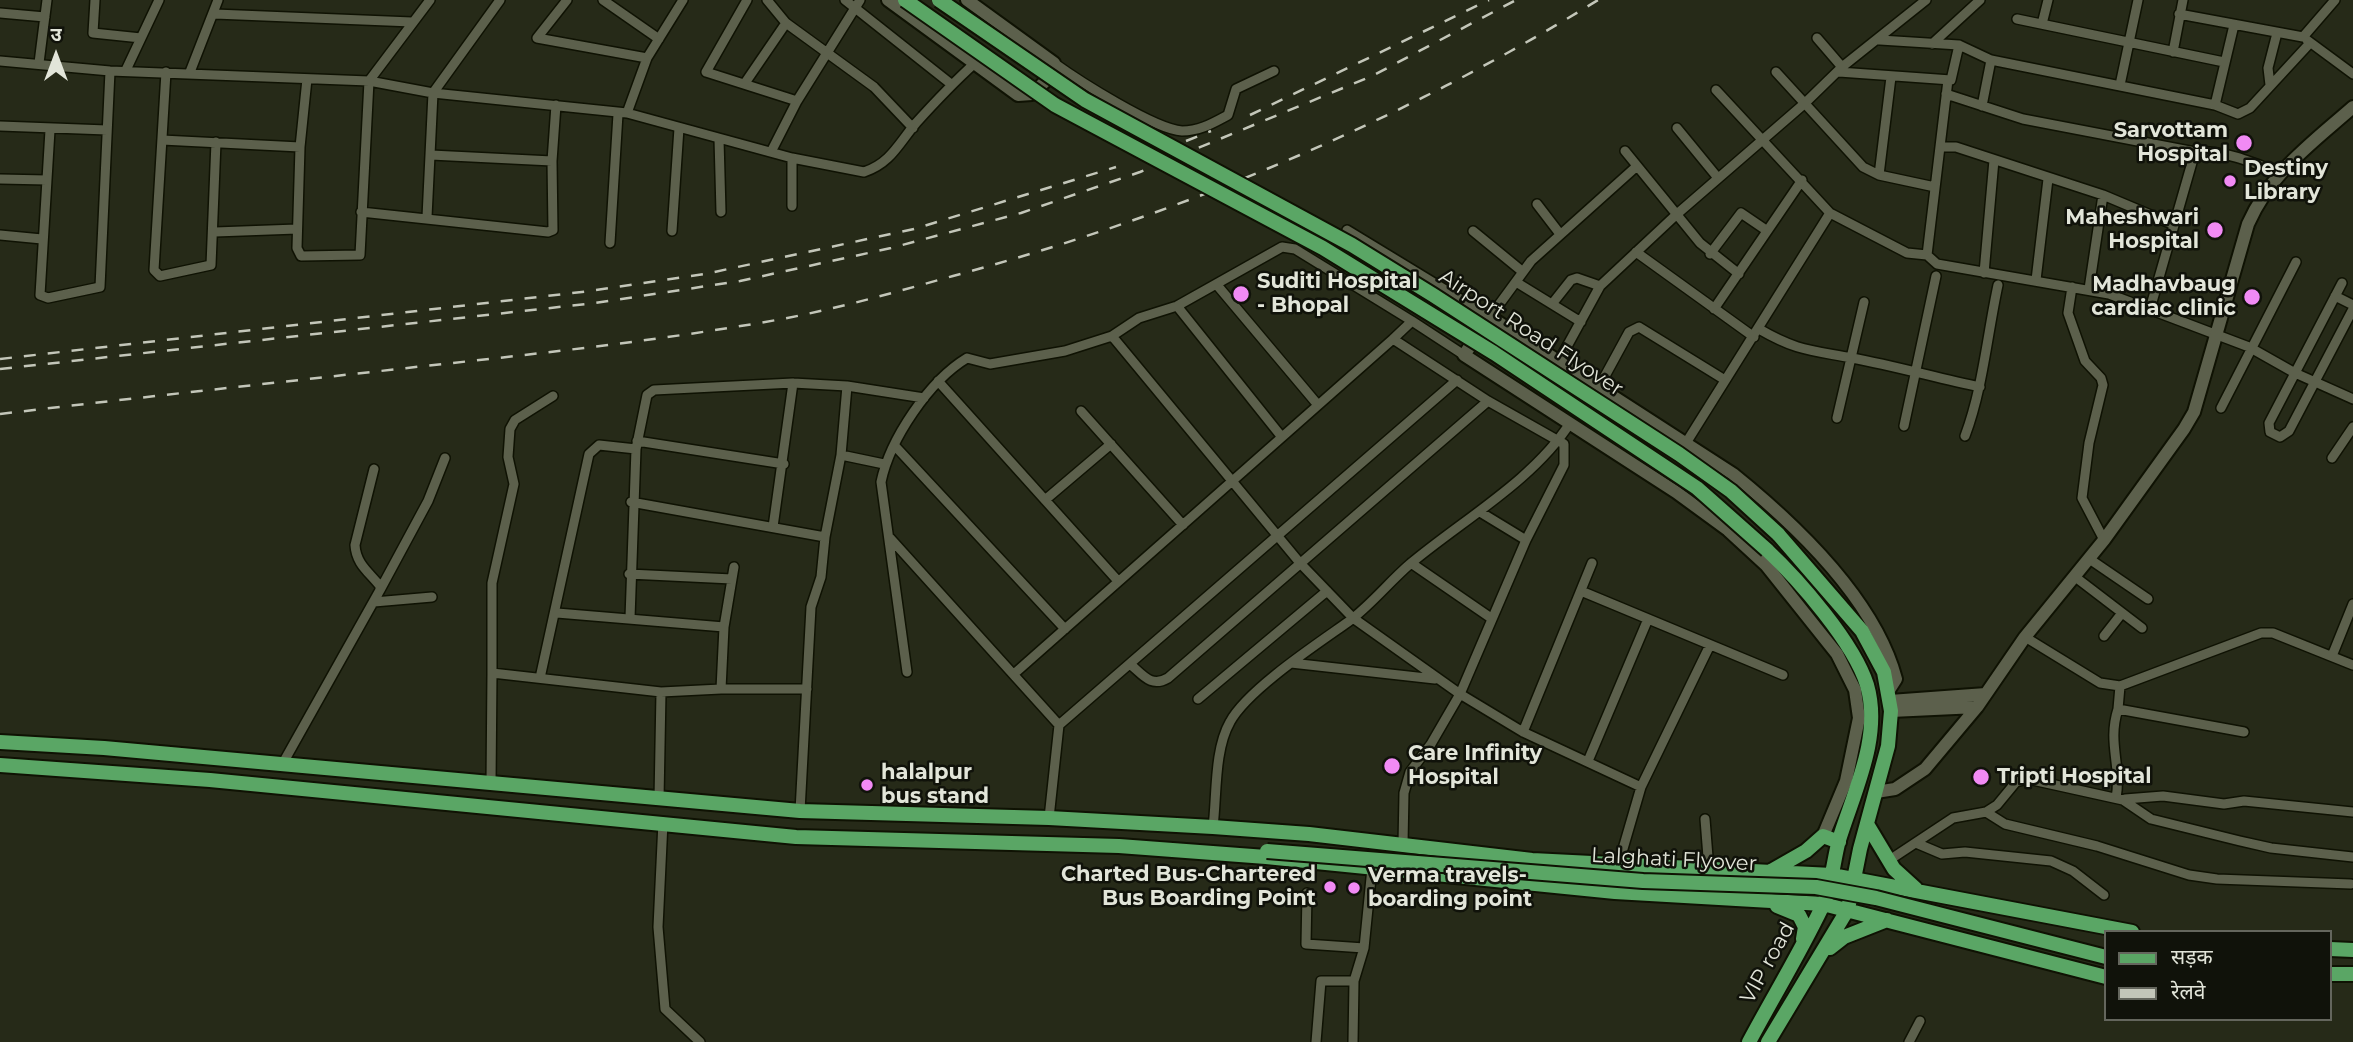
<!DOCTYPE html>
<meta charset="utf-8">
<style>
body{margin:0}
#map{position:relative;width:2353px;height:1042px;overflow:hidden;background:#262a18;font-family:Montserrat,"Noto Sans Devanagari",sans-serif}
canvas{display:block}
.legend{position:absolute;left:2104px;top:930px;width:228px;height:91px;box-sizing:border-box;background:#10120a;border:2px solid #64665d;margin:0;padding:9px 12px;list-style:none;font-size:21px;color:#e2e5d9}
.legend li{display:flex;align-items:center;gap:14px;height:35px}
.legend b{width:35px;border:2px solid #64665d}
.north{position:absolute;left:21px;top:21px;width:70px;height:70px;-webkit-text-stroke:5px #10120a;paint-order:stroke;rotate:0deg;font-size:19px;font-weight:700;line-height:28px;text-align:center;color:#e2e5d9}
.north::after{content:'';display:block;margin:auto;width:24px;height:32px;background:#e2e5d9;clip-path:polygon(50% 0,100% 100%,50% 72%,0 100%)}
</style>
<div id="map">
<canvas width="2353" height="1042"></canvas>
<ul class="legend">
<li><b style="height:9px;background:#5aa665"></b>सड़क</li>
<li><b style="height:9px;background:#c3c6b9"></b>रेलवे</li>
</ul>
<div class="north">उ</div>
</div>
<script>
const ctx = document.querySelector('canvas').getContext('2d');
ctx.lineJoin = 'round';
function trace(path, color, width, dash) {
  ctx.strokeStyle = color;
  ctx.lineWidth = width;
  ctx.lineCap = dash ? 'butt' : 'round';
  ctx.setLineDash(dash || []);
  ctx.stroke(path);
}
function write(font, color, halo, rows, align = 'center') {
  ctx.font = font + ' Montserrat,sans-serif';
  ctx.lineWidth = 5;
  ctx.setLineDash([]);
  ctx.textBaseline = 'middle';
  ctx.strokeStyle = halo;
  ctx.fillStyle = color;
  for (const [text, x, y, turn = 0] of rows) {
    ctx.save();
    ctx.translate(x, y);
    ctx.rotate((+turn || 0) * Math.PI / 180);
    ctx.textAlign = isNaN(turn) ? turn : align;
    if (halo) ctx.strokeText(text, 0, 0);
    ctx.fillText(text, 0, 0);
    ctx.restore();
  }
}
const street = new Path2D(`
 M95,0L93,33L141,38
 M567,0L537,38L647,58
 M603,0L659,39
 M747,0L706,72L797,101
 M767,0L786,23L874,87L913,128
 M845,0L951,84
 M0,13L45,17
 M215,14L412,22
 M2179,14L2303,37L2335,0
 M2017,19L2224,62
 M2042,24L2048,0
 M1817,38L1842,67
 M1880,40L1959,45L1991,60L2215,105L2238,114L2250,108L2310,43
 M2307,40L2353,74
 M1932,44L1980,0
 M2173,52L2183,0
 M0,61L110,71L369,81L433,93L627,113L792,158L864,172C891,163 899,143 916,123C935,102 954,82 975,63
 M39,63L47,0
 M1054,63C1079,81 1154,129 1182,131C1200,131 1213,123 1228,115L1236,89L1274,71
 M126,70L159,0
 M166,72L154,270L160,276L211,265L216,142
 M190,72L218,0
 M1776,72L1863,167L1879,175L1935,187
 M1839,72L1951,80L1959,45
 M307,79L300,147L297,248L301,256L360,255L369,81L430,0
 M1948,80L1927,255L1937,264L2109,294L2249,347L2295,373L2353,399
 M745,83L786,23
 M2120,85L2138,0
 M2270,85L2268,68L2277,33
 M1716,90L1830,213L1907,253L1927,255
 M1946,94L2023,119L2195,152C2224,150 2252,162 2279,173
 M2215,105L2234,25
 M1982,106L1991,60
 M627,113L647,58L683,0
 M0,126L107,130
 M1677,128L1718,178
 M50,130L40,295L48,298L100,287L110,71
 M719,139L721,212
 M162,140L300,147
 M1940,147H1956L2103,195L2172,224
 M772,150L797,101L860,0
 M1625,151L1700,243L1739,274
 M431,155L552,161
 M1879,175L1891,77
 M0,179L47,180
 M1537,204L1560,234
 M792,206V158
 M361,212L548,232L553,230L552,161L556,105
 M427,217L433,93L500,0
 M1347,230L1490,317L1531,261L1637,166
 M672,231L679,128
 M1473,231L1523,272
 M215,232L297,229
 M0,235L42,239
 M610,243L618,114
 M1636,252L1754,337
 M1710,254L1741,213L1766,230
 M1984,273L1994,160
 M2036,280L2048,179
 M1516,282L1581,322
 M2342,283L2269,423L2270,432L2280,437L2289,431L2353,309
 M1217,285L1318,405
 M2072,287L2068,313L2085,361L2101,378L2103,385L2089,443L2082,498L2104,540
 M2089,289L2103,195
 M2335,296L2353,305
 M1552,304L1571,280L1577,278L1600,286
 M1177,306L1281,436
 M1714,309L1802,180
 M2150,309L2195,152
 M1412,321L1464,355
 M1759,329C1797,351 1810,350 1852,358C1895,366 1937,378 1980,387
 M1112,336L1300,563L1353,618L1460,694L1523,732L1641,787
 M1559,361L1600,286L1677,214L1804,104L1842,67L1926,0
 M938,381L1118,581
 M1599,387L1629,332L1639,327L1725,380
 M553,396L515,420L510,429L508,457L514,484L492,583V673L661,692L721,689L724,627L734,567
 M2221,408L2296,262
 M1081,411L1183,525
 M1837,418L1864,302
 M1904,426L1936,276
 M1965,436C1983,388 1987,336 1998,285
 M637,441L784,464
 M1686,443L1830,213
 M895,446L1065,629
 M841,455L884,464
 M2332,458L2353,427
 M1045,500L1111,444
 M631,502L825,537
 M1480,512L1526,540
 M773,527L793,383
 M890,538L1059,725
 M2088,558L2148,599
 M1411,563L1491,618
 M629,574L732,579
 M2074,576L2142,628
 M380,590L428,501L445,458
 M1581,591L1783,675
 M374,602L432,597
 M557,613L724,627
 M630,618L636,449L647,395L654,390L793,383L847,386L924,398
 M2104,636L2122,613
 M2025,637L2100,683L2120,686L2261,633H2273L2353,665
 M2332,656L2353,604
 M1291,663L1435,679
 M1130,664C1143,675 1151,688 1168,678L1488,401
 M907,672L881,482C890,439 929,381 967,358L990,364L1065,351L1112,336L1139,318L1177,306L1282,247L1295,249L1412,321L1393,339L1488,401L1564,444V465L1526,540L1460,694L1431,744L1410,772L1404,793L1403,844
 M1015,673L1393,339
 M540,678L589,454L599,445L636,449
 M2120,686L2118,709L2244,732
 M721,689H807
 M1198,699L1327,591
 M1523,732L1592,563
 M1588,761L1648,619
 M283,763L380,590V586C369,572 356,564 355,545L374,469
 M491,784L492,673
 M2116,798C2122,766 2107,743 2118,709
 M659,799L661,692
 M2125,799L2163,796L2224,804L2244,801L2353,812
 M800,811L811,607L821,577L825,537L841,455L847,386
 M1986,812L2005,824L2097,846L2189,875L2217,879L2351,884
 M1049,818L1059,725L1457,380
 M1705,819L1709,870
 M663,822L658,927L665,1009L700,1042
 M1213,827C1217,795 1214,750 1230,722C1247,690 1317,644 1348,622C1371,605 1389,582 1410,564C1461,521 1534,480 1570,423
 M1916,843L1942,854L1965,852L2051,861L2073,871L2104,895
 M1888,861L1953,818L1986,812L1997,805L2016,782L2028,779L2123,800L2151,819L2240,841L2271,848L2353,857
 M1618,866L1641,787L1710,645
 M1307,893L1306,944L1364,948
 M1316,1042L1321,981H1354
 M1353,1042L1354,981L1364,948L1372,868
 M1909,1042L1920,1021`);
const secondary = new Path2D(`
 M888,0L1018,95L1032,94L1055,72L1054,63L967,0
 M1890,701L1986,694
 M1891,711L1977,707
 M1876,792L1895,789L1925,769L1977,707L2025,637L2104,540L2184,429L2194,412L2248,224C2271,172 2311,144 2353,107
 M1823,836L1846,781L1859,718L1855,690L1837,654L1766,565L1728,530L1676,492L1464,355L1490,317L1733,474C1795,524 1875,600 1896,679L1889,690`);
const primary = new Path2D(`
 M0,742L104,748L800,811L1049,818L1213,827L1309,834L1532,860L1832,875L2132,932
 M0,765L210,780L796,837L1119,846L1266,857L1615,892L1823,904L2106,977
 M1867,824L1894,869L1916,889
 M1771,871L1806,851L1823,836L1839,842
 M1777,906L1799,915L1805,927L1803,939
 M1830,948L1844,937L1887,920
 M2330,949L2353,950
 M2330,974H2353
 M1749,1042C1773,997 1800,953 1822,907C1832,886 1833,862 1839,840C1854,791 1882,737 1867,685C1854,643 1799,580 1767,550
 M1768,1042L1848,909L1860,849L1888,746L1891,711L1884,672L1862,631L1778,534`);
const rail = new Path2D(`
 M1250,115L1489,0
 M1186,141L1211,131
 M0,359L590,291L705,274L914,229L1116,167
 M0,369L595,303L740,281L891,248L1021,213L1140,172L1372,76L1516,0
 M0,414C142,397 283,382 425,366C544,353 664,340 782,319C840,308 896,292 953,276C1179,215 1398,123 1598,0`);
const primaryBridge = new Path2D(`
 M905,0L1055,105L1323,248L1494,353L1697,488L1767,550
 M939,0L1085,100L1352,245L1433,295L1679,454L1731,491L1778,534
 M1267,851L1643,881L1816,887L1876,898L2106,957`);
const markers = [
 [2244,143,9,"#f18af4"],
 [2230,181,7,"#f18af4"],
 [2215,230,9,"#f18af4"],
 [1241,294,9,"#f18af4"],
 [2252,297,9,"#f18af4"],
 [1392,766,9,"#f18af4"],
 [1981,777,9,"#f18af4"],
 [867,785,7,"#f18af4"],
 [1330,887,7,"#f18af4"],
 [1354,888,7,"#f18af4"]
];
const poiNames = [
 ["Sarvottam",2228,131,"right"],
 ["Hospital",2228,155,"right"],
 ["Destiny",2244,169],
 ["Library",2244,193],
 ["Maheshwari",2199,218,"right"],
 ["Hospital",2199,242,"right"],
 ["Suditi Hospital",1257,282],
 ["- Bhopal",1257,306],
 ["Madhavbaug",2236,285,"right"],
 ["cardiac clinic",2236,309,"right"],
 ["Care Infinity",1408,754],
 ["Hospital",1408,778],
 ["halalpur",881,773],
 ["bus stand",881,797],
 ["Tripti Hospital",1997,777],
 ["Charted Bus-Chartered",1316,875,"right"],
 ["Bus Boarding Point",1316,899,"right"],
 ["Verma travels-",1368,876],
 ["boarding point",1368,900]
];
const streetNames = [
 ["Airport Road Flyover",1531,333,33],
 ["Lalghati Flyover",1674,860,3],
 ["VIP road",1768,963,-61]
];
trace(street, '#0f1203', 12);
trace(secondary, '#0f1203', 16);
trace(primary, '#0f1203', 18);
trace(street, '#5c604c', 9);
trace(secondary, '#5c604c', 12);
trace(primary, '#5aa665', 14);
trace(rail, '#c3c6b9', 2.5, [12, 12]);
trace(primaryBridge, '#0f1203', 18, []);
trace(primaryBridge, '#5aa665', 14);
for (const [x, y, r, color] of markers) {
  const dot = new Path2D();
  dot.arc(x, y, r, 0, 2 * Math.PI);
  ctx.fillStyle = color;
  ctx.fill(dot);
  trace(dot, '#10120a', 2.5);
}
write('bold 21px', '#e2e5d9', '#10120a', poiNames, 'left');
write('21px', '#e2e5d9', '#10120a', streetNames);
</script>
